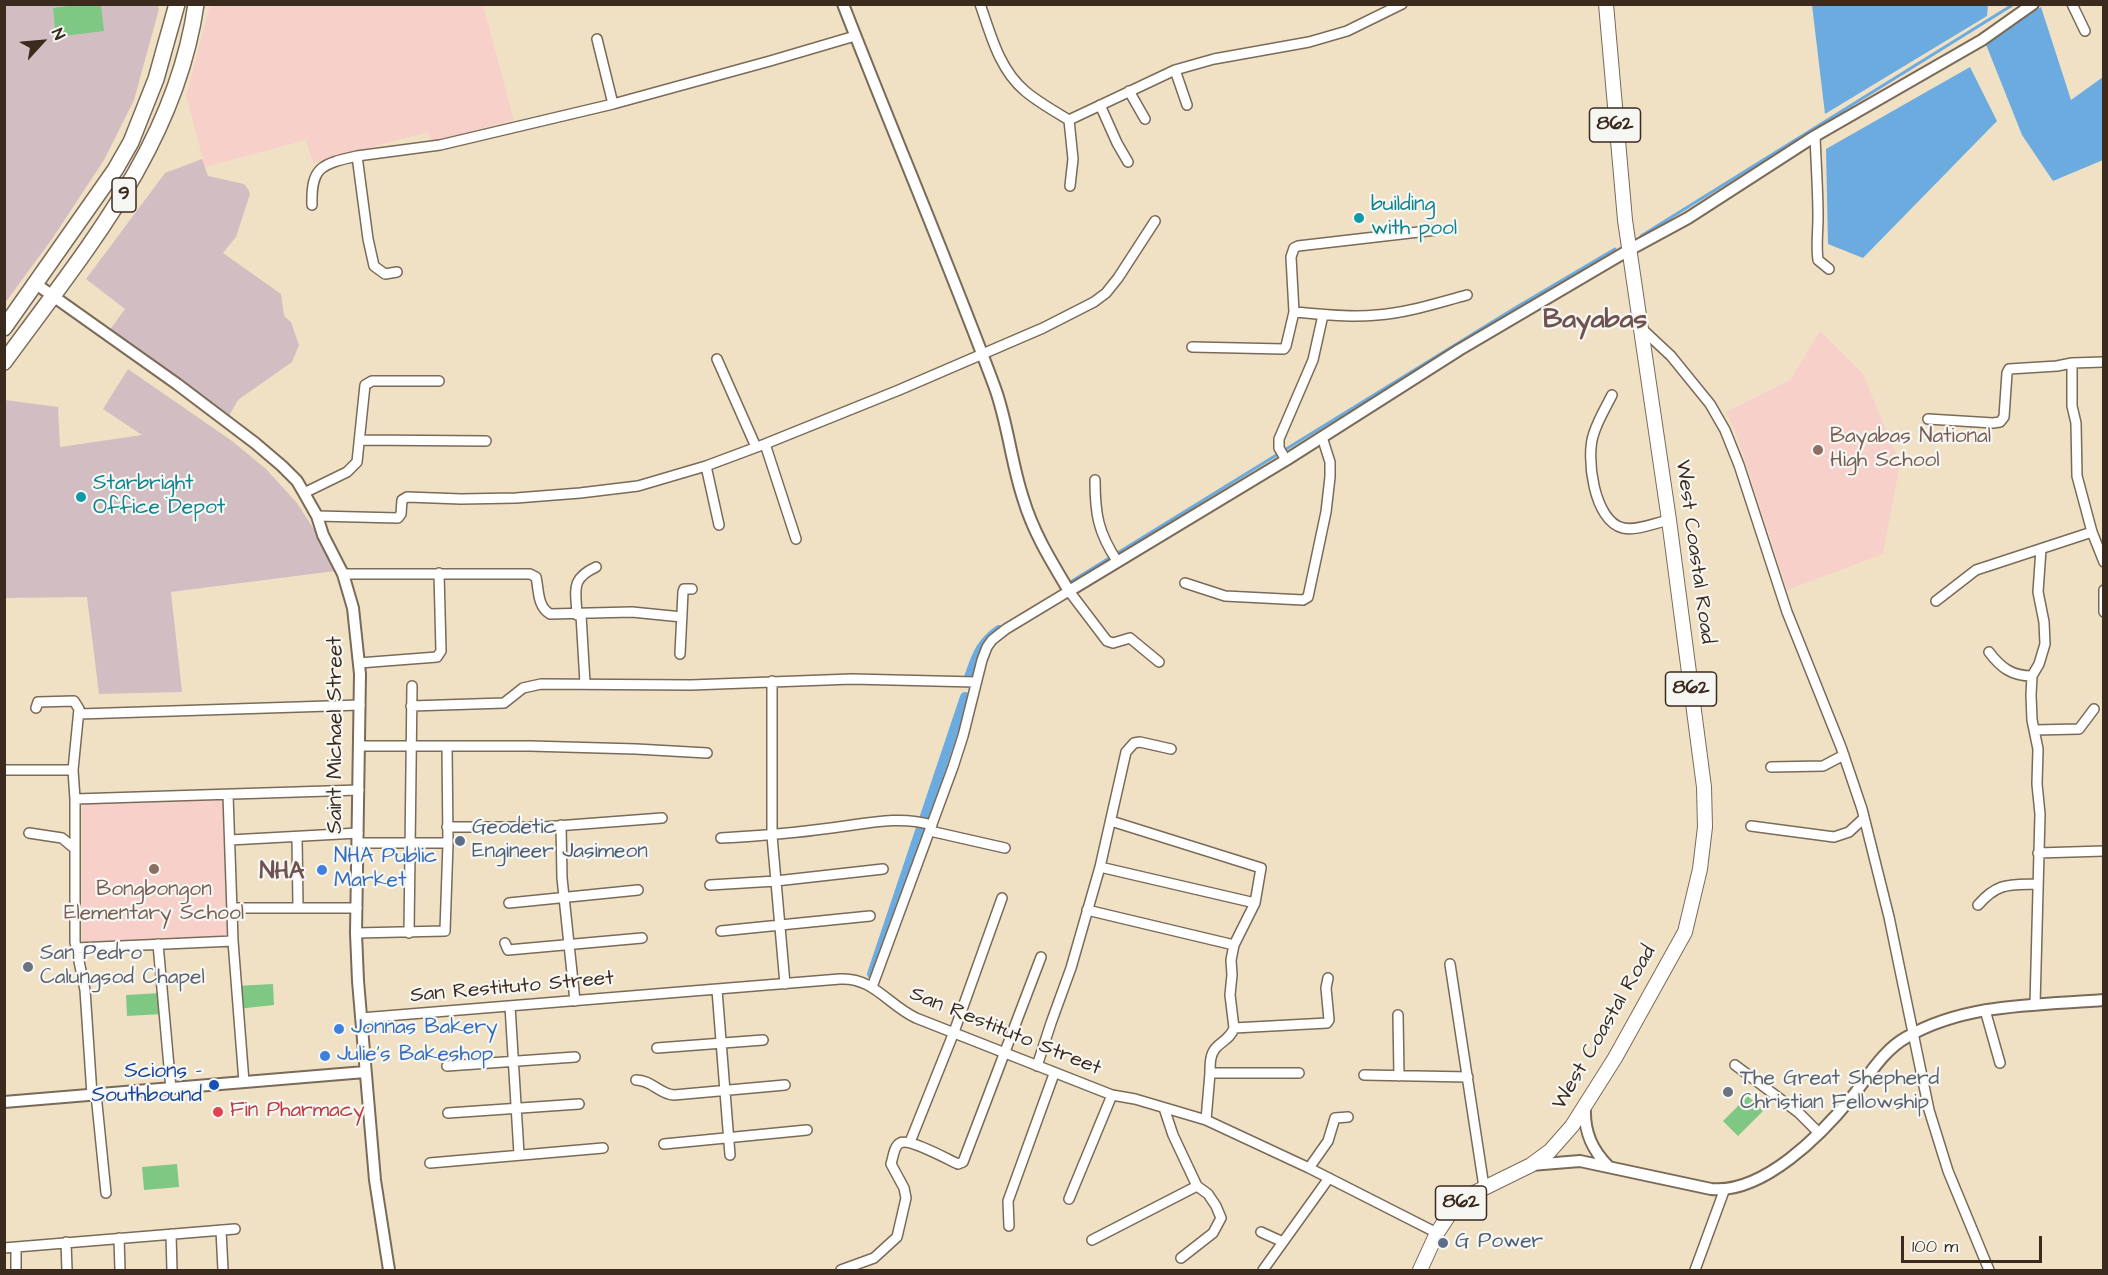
<!DOCTYPE html>
<style>
body{margin:0}
#map{position:relative;width:2108px;height:1275px;overflow:hidden;background:#f0e1c5;font-family:"Architects Daughter",sans-serif}
canvas{display:block}
.frame{position:absolute;inset:0;border:6px solid #3b2a1e;pointer-events:none}
.north{position:absolute;left:12px;top:12px;width:60px;height:60px;-webkit-text-stroke:4px #f6f6f2;paint-order:stroke;rotate:64deg;font-size:16px;font-weight:700;line-height:24px;text-align:center;color:#3b2a1e}
.north::after{content:'';display:block;margin:auto;width:21px;height:27px;background:#3b2a1e;clip-path:polygon(50% 0,100% 100%,50% 72%,0 100%)}
.scale{position:absolute;left:1901px;top:1236px;width:141px;height:27px;box-sizing:border-box;border:3px solid #3b2a1e;border-top:0;padding-left:8px;font-size:18px;line-height:21px;white-space:nowrap;color:#3b2a1e;-webkit-text-stroke:4px #f6f6f2;paint-order:stroke}
</style>
<div id="map">
<canvas width="2108" height="1275"></canvas>
<div class="frame"></div>
<div class="north">N</div>
<div class="scale">100 m</div>
</div>
<script>
const ctx = document.querySelector('canvas').getContext('2d');
ctx.lineJoin = 'round';
function paint(path, color) {
  ctx.fillStyle = color;
  ctx.fill(path, 'evenodd');
}
function trace(path, color, width, dash) {
  ctx.strokeStyle = color;
  ctx.lineWidth = width;
  ctx.lineCap = dash ? 'butt' : 'round';
  ctx.setLineDash(dash || []);
  ctx.stroke(path);
}
function write(font, color, halo, rows, align = 'center') {
  ctx.font = font + ' "Architects Daughter",sans-serif';
  ctx.lineWidth = 4.5;
  ctx.setLineDash([]);
  ctx.textBaseline = 'middle';
  ctx.strokeStyle = halo;
  ctx.fillStyle = color;
  for (const [text, x, y, turn = 0] of rows) {
    ctx.save();
    ctx.translate(x, y);
    ctx.rotate((+turn || 0) * Math.PI / 180);
    ctx.textAlign = isNaN(turn) ? turn : align;
    if (halo) ctx.strokeText(text, 0, 0);
    ctx.fillText(text, 0, 0);
    ctx.restore();
  }
}
const built = new Path2D(`
 M210,5H483L514,120L431,142L428,132L313,163L306,140L205,167L186,96Z
 M1820,331L1863,374L1900,464L1883,554L1787,590L1737,436L1726,412L1790,380Z
 M223,795L228,935L82,944V804Z`);
const industrial = new Path2D(`
 M5,5H157L159,9L134,100L104,160L52,239L5,303Z
 M202,159L208,176L244,184L248,189L250,194L236,237L223,253L281,294L284,316L291,322L299,345L292,362L238,400L226,421L106,335L125,309L86,279L165,173Z
 M128,369L232,441L266,469L297,503L315,531L335,571L171,592L182,692L99,694L87,597L5,598V400L58,407L60,447L142,435L103,409Z`);
const green = new Path2D(`
 M83,4L101,5L104,31L56,37L53,8Z
 M273,984L274,1005L237,1009L236,986Z
 M161,993L162,1014L127,1016L126,995Z
 M1748,1096L1763,1111L1738,1136L1723,1121Z
 M177,1164L179,1187L144,1190L142,1167Z`);
const water = new Path2D(`
 M1812,5L1988,4V5L1987,16L1825,114Z
 M2041,7L2071,100L2103,77V160L2053,181L2022,135L1985,42Z
 M1970,67L1997,121L1863,258L1828,244L1826,149Z`);
const stream = new Path2D(`
 M1641,236L2014,4
 M1072,581L1515,308L1615,249`);
const canal = new Path2D(`
 M968,680C976,658 979,644 999,630
 M872,974L965,697`);
const minor = new Path2D(`
 M980,4C991,35 999,69 1025,91C1038,102 1054,111 1069,120L1175,70L1214,59L1309,42L1347,31L1402,4
 M2072,4L2085,31
 M597,39L613,104
 M1175,70L1187,105
 M1129,91L1145,119
 M1100,105L1117,143L1128,162
 M1069,120L1073,159L1070,186
 M1815,136C1816,163 1818,190 1818,217C1818,232 1816,246 1818,260L1829,269
 M312,205C311,167 321,164 357,156
 M1436,230L1298,246L1294,248L1291,257L1294,312C1321,314 1349,318 1377,315C1407,313 1437,303 1467,295
 M397,272L385,274L374,266L368,239L357,156L440,145L613,104L770,61L855,36
 M1640,327L1671,356L1710,404L1725,430L1739,465L1787,612L1841,747L1862,809L1889,917L1929,1110L1948,1171L1989,1270
 M1192,347L1284,349L1286,346L1294,312
 M717,359L756,447
 M2072,363V406L2076,423L2077,476L2092,532L2104,562
 M1612,395C1606,407 1598,420 1594,433C1585,456 1594,522 1623,528C1637,531 1655,523 1669,520
 M1928,419L1993,423L2000,422L2004,417L2007,373L2009,369L2057,366L2072,363L2104,362
 M360,440L486,441
 M765,444L796,539
 M1286,460L1279,448V439L1313,360L1323,315
 M706,466L719,525
 M1095,480C1095,514 1098,532 1117,561
 M304,493L347,472L357,462L365,385L372,381H439
 M317,516L398,518L401,514L402,500L407,497L461,499L516,498L580,493L638,486L706,466L765,444L899,390L1043,328L1094,302L1106,293L1118,278L1155,221
 M343,574H530L536,577C539,590 537,606 550,614L632,612L682,617
 M1185,583L1225,596L1303,600L1308,597L1326,512L1330,477V462L1322,437
 M2104,590V612
 M1936,601L1976,570L2092,532
 M577,615C576,590 570,579 596,567
 M581,615L585,683
 M1989,652C2001,668 2012,676 2032,676
 M680,654L683,592L684,589H692
 M359,663L437,657L441,651L439,573
 M772,681V836L785,984
 M411,706L504,703L523,688L541,684L691,685L852,679L976,682
 M36,708L38,702L74,701L79,709L73,770L75,799V942L85,990L92,1095
 M79,714L360,705
 M2035,730L2079,729L2094,709
 M359,746H530L636,749L707,753
 M1771,767L1823,766L1844,755
 M4,770H73
 M228,795L233,941
 M75,799L359,790
 M1111,821L1261,868L1255,903L1234,945L1231,960L1232,975L1230,995L1234,1028
 M561,825L562,878L575,1001
 M1751,826L1834,837L1849,832L1864,818
 M447,827H543L662,818
 M930,831L1005,848
 M29,833L62,838L75,849
 M297,837L298,907
 M721,838C758,836 795,833 831,828C865,824 899,815 932,825
 M230,840L358,833
 M358,843H448
 M2038,853L2104,851
 M1100,867L1255,903
 M710,885L776,881L883,869
 M509,903L638,890
 M1978,905C1998,882 2009,885 2038,884
 M232,908H357
 M1087,910L1234,945
 M721,931L870,916
 M356,933L445,931L448,843L447,746
 M409,933L412,686
 M505,943L508,950L642,938
 M158,944L171,1089
 M76,948L233,941L244,1082
 M1450,964L1484,1187
 M872,987L953,767L963,736L982,660L987,647L992,640L1006,629L1069,591L1107,641L1113,643L1130,638L1159,662
 M717,990L730,1155
 M2035,1005L2040,814L2037,784L2038,749L2032,720L2031,695L2032,676L2039,664L2045,644L2044,622L2038,592L2041,549
 M510,1006L519,1154
 M1985,1010L2000,1063
 M1398,1015L1399,1076
 M361,1018L840,979C873,977 888,1005 916,1018L1112,1095L1135,1099L1206,1120L1309,1168L1437,1233
 M657,1048L763,1040
 M1735,1065L1799,1113L1819,1133
 M447,1066L575,1057
 M1037,1066L1051,1023L1071,968L1100,867L1126,752L1134,743L1140,742L1171,749
 M1210,1073C1210,1068 1210,1062 1211,1058C1214,1042 1229,1043 1234,1028L1327,1023L1329,1020L1326,988L1328,978
 M1364,1075L1468,1077
 M636,1080C652,1080 659,1094 674,1095L785,1085
 M96,1094L106,1193
 M1164,1108L1173,1135L1197,1186L1208,1194L1216,1206L1221,1218L1213,1233L1181,1258
 M448,1113L579,1104
 M1206,1120L1210,1073H1299
 M910,1142L954,1032L1002,898
 M664,1144L807,1130
 M430,1163L603,1148
 M1309,1168L1328,1141L1335,1118L1348,1117
 M1069,1199L1112,1095
 M1009,1226L1008,1201L1054,1074
 M221,1230L223,1270
 M1261,1232L1283,1242
 M171,1234L172,1270
 M119,1238L120,1270
 M1092,1240L1197,1186
 M66,1242L67,1270
 M16,1247V1270
 M4,1248L235,1229
 M841,1270L874,1258L897,1237L906,1198L904,1188L891,1164C893,1158 894,1146 900,1143C909,1138 947,1159 958,1164L963,1162L1041,957
 M1263,1270L1329,1178
 M1695,1270L1724,1191`);
const tertiary = new Path2D(`
 M843,4C893,133 947,259 995,388C1008,424 1011,462 1023,498C1033,532 1051,561 1069,591L1286,460L1459,350L1629,250L1688,218L1815,136L1982,40L2033,4
 M36,284L177,384L255,443L282,466L297,481L304,493L317,516L323,535L343,574L353,608L360,674L356,933L358,981L375,1180L389,1270
 M4,1102L365,1072
 M1585,1108C1584,1132 1592,1150 1609,1167
 M1531,1165L1580,1161L1711,1189C1763,1194 1821,1135 1852,1097C1868,1077 1883,1050 1907,1037C1965,1003 2039,1005 2104,1000`);
const primary = new Path2D(`
 M1420,1270L1437,1233L1449,1215L1472,1194L1531,1165L1550,1151L1572,1126L1615,1058L1685,932L1700,869L1705,827L1704,787L1669,520L1625,220L1606,4`);
const trunk = new Path2D(`
 M4,328L115,170L131,142L156,79L177,4
 M4,362C85,251 176,145 196,4`);
const markers = [
 [1359,218,6,"#0f9aa8"],
 [1818,450,6,"#8d6e63"],
 [81,497,6,"#0f9aa8"],
 [460,841,6,"#5c6f8a"],
 [154,869,6,"#8d6e63"],
 [322,870,6,"#3f7fe0"],
 [28,967,6,"#6b7280"],
 [339,1029,6,"#3f7fe0"],
 [325,1056,6,"#3f7fe0"],
 [214,1085,6,"#1a4fb4"],
 [1728,1092,6,"#6b7280"],
 [218,1112,6,"#e0444e"],
 [1443,1243,6,"#5c6f8a"]
];
const shields = [
 [1615,125,51],
 [124,195,24],
 [1691,689,51],
 [1461,1203,51]
];
const shieldNames = [
 ["862",1615,125],
 ["9",124,195],
 ["862",1691,689],
 ["862",1461,1203]
];
const cultureNames = [
 ["building",1371,206],
 ["with pool",1371,230],
 ["Starbright",93,485],
 ["Office Depot",93,509]
];
const educationNames = [
 ["Bayabas National",1830,438],
 ["High School",1830,462],
 ["Bongbongon",154,891,"center"],
 ["Elementary School",154,915,"center"]
];
const streetNames = [
 ["West Coastal Road",1694,552,82],
 ["Saint Michael Street",337,735,-90],
 ["San Restituto Street",512,988,-5],
 ["West Coastal Road",1605,1028,-60],
 ["San Restituto Street",1005,1032,22]
];
const serviceNames = [
 ["Geodetic",472,829],
 ["Engineer Jasimeon",472,853],
 ["G Power",1455,1243]
];
const shopNames = [
 ["NHA Public",334,858],
 ["Market",334,882],
 ["Jonnas Bakery",351,1029],
 ["Julie's Bakeshop",337,1056]
];
const worshipNames = [
 ["San Pedro",40,955],
 ["Calungsod Chapel",40,979],
 ["The Great Shepherd",1740,1080],
 ["Christian Fellowship",1740,1104]
];
const transitNames = [
 ["Scions -",202,1073],
 ["Southbound",202,1097]
];
const healthNames = [
 ["Fin Pharmacy",230,1112]
];
const quarterNames = [
 ["NHA",282,873]
];
const districtNames = [
 ["Bayabas",1595,321]
];
paint(built, '#f7d0ca');
paint(industrial, '#d2bec2');
paint(green, '#7ec884');
paint(water, '#6cabdf');
trace(stream, '#6cabdf', 3);
trace(canal, '#6cabdf', 10);
trace(minor, '#7a6a58', 12);
trace(tertiary, '#7a6a58', 14);
trace(primary, '#7a6a58', 16);
trace(trunk, '#7a6a58', 18);
trace(minor, '#fff', 9);
trace(tertiary, '#fff', 10);
trace(primary, '#fff', 14);
trace(trunk, '#fff', 15);
for (const [x, y, r, color] of markers) {
  const dot = new Path2D();
  dot.arc(x, y, r, 0, 2 * Math.PI);
  ctx.fillStyle = color;
  ctx.fill(dot);
  trace(dot, '#f6f6f2', 2);
}
for (const [x, y, w] of shields) {
  const box = new Path2D();
  box.roundRect(x - w / 2, y - 17, w, 34, 4.5);
  ctx.fillStyle = '#f6f6f2';
  ctx.fill(box);
  trace(box, '#3b2a1e', 1.5);
}
write('bold 20px', '#3b2a1e', null, shieldNames);
write('21px', '#0d838f', '#f6f6f2', cultureNames, 'left');
write('21px', '#785e54', '#f6f6f2', educationNames, 'left');
write('21px', '#3b2a1e', '#f6f6f2', streetNames);
write('21px', '#4e5e75', '#f6f6f2', serviceNames, 'left');
write('21px', '#366cbe', '#f6f6f2', shopNames, 'left');
write('21px', '#5b616d', '#f6f6f2', worshipNames, 'left');
write('21px', '#164399', '#f6f6f2', transitNames, 'right');
write('21px', '#be3a42', '#f6f6f2', healthNames, 'left');
write('bold 24px', '#705350', '#f6f6f2', quarterNames);
write('bold 27px', '#705350', '#f6f6f2', districtNames);
</script>
